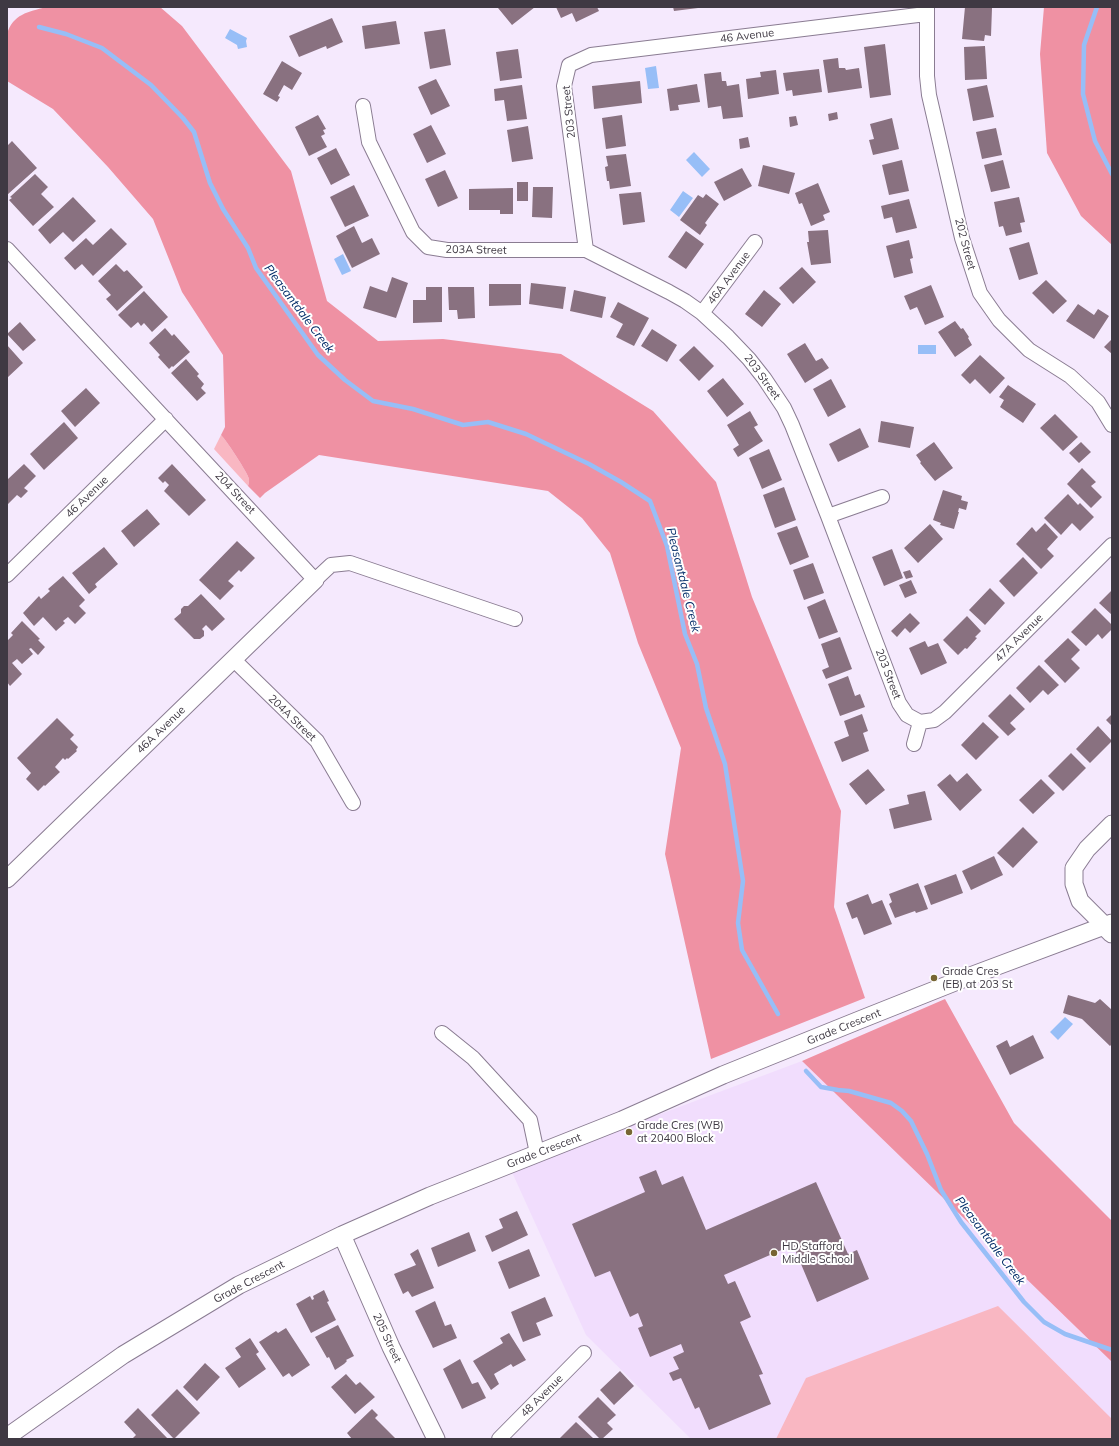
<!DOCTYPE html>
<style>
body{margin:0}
#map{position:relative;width:1119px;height:1446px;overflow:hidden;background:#f5e9fd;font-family:Mulish,sans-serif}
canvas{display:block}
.frame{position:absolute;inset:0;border:8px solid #3f3943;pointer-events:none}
</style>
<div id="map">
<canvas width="1119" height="1446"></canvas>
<div class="frame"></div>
</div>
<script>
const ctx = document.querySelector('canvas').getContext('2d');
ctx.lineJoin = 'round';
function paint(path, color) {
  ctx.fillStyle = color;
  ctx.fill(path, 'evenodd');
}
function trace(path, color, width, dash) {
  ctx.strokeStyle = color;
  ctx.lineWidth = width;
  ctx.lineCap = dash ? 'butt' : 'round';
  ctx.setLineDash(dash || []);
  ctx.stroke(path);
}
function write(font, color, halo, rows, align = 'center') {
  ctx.font = font + ' Mulish,sans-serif';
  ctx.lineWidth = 4;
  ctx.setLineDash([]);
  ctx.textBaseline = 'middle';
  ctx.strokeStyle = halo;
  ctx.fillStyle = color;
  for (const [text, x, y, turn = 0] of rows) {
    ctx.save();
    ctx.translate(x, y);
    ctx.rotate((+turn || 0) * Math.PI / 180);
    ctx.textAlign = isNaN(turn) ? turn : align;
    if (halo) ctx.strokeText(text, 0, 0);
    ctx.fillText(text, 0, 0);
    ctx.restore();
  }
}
const built = new Path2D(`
 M802,1061L1112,1362V1439H691L586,1335L511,1170Z`);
const green = new Path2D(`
 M221,435C227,441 247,472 249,479C249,482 249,483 248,486L214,449Z
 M998,1306L1112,1419V1439H776L806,1378Z`);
const forest = new Path2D(`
 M46,7H160L182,26L291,171L327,301L378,341L443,339L561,354L653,411L716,482L752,597L841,811L834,907L865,998L711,1059L665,854L681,748L638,643L610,553L582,518L548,491L319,455L265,493L260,498L248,486C249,483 249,482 249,479C247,472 227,441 221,435L225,427L223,355L182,292L153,219L108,167L53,109L7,81V34C13,14 28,12 46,7Z
 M1044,7H1112V245L1081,216L1047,153L1040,54Z
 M945,999L1014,1123L1112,1221V1362L802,1061Z`);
const water = new Path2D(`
 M230,29L247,38L246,41L247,47L238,49L237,45L225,38Z
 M656,66L659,88L648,89L645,68Z
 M694,152L710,169L702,177L686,160Z
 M683,191L693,198L679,217L670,210Z
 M343,254L351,271L342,275L334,259Z
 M918,345H936V354H918Z
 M1065,1017L1073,1024L1058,1040L1050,1032Z`);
const stream = new Path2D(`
 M1097,7L1084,45L1083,94L1095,141L1112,174
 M39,27L66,34L102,48L151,85L183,118L194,132L210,183L223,209L248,248L256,268L318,355L345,380L373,401L413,409L463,425L488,422L526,434L589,464L621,482L650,501L667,546L685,634L697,664L706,708L725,764L743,881L738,923L742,950L778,1014
 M806,1071L821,1087L838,1090L849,1091L891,1103L902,1111L911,1121L927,1154L941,1190L961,1222L1024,1302L1044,1322L1065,1334L1112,1350`);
const building = new Path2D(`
 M500,7H535L512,25L498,8Z
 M556,7H597L599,11L576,22L572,13L561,18Z
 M673,7H698V8L674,11Z
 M965,7L992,8L991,36L985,35L984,41L962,39Z
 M332,18L343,42L327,49L326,46L299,57L289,36Z
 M396,21L400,44L365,49L362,26Z
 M445,29L451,65L430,69L424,32Z
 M885,44L891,95L870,98L864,47Z
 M985,46L987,79L965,80L964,47Z
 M518,49L522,78L500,81L496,52Z
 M838,58L839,68H845L846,70L859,68L862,88L828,93L823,60Z
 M282,61L302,73L292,90L284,85L278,96L280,97L277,102L263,94Z
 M819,69L822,92L793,96L792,90L786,91L783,73Z
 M776,70L779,94L748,99L746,79L761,77L760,72Z
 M721,72L722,81H726L727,86L739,84L743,117L723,119L721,106L708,108L704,74Z
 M436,79L450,106L431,115L418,87Z
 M640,81L642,103L594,109L592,86Z
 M697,84L700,102L678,105L679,110L670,111L667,89Z
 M522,85L527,119L507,121L504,100L495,101L494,89Z
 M987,85L994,117L973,121L967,89Z
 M837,112L838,119L829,121L828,114Z
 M318,115L326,129L323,130L325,134L321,136L327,147L309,156L295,127Z
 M622,115L626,146L606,149L602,118Z
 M796,116L798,125L790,127L789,117Z
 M892,118L899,149L873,155L869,140L874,139L870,124Z
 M431,125L446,154L427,163L413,134Z
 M528,126L533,159L512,162L507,130Z
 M996,128L1002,155L982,159L976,132Z
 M748,137L750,147L740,149L739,139Z
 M12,141L37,168L7,195V146Z
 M336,148L350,175L331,185L317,158Z
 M626,154L631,186L610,189L609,181H607L605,167L608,166L606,156Z
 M902,160L909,191L889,195L882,165Z
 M1003,160L1010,188L991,192L984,165Z
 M763,165L795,173L789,194L758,186Z
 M742,168L752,186L724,201L714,182Z
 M445,170L458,198L438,207L425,179Z
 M35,174L48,187L41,194L54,207L33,226L9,200L12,198L10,197Z
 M517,182H528V201H517Z
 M818,183L830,212L823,215L825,220L811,226L802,203L799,204L795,193Z
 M354,185L369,216L345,227L330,197Z
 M533,187H553L552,218L532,217Z
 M513,188V214H500V210H469V189Z
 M641,192L645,222L623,225L619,194Z
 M706,194L719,204L705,223L707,225L700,235L680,220L698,195L703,198Z
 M73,197L96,221L73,242L63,232L50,244L38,230Z
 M1019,197L1025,222L1020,223L1022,232L1006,236L1003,226L999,227L994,202Z
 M909,199L917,228L896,233L892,217L884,219L881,206Z
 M354,226L362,243L372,238L380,254L352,268L336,236Z
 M111,228L127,244L93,276L82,264L75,270L64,258L86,238L93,245Z
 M828,230L831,263L811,265L807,242H809L808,231Z
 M686,231L704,244L686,269L668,257Z
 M909,240L913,258L910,259L913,273L894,278L886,246Z
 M1029,242L1038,274L1019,280L1009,248Z
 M116,264L124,272L127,270L143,287L117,311L106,299L111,295L98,281Z
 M802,267L816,282L793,304L779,288Z
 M392,277L408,283L396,318L363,308L370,286L387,292Z
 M1046,280L1067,301L1053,314L1032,293Z
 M531,283L566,287L563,309L529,304Z
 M489,284H521V305L489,306Z
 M931,285L944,317L925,325L917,307L910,310L904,296Z
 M426,287H442V322L413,323V300H426Z
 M448,287H474L475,318L458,319L457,310H449Z
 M574,290L606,297L602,318L570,311Z
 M764,290L781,304L762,327L745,314Z
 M144,291L168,317L152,332L144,323L141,326L138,322L131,328L118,315Z
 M618,302L649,318L634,346L616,337L623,324L610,317Z
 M1078,304L1094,315L1098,309L1109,316L1094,339L1066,321Z
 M955,321L961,329L963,328L969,337L968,338L972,345L955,357L938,332Z
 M20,322L36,340L23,351L7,334Z
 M165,328L172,336L174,334L190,352L173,367L172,366L169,369L158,357L160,355L149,343Z
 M652,329L677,345L667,362L641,346Z
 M1112,339V354L1104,347Z
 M805,343L816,361L822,358L829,368L805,383L787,354Z
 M7,345L23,363L7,378Z
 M694,346L714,366L699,381L679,360Z
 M980,355L1005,378L990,394L975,379L970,384L961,375Z
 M186,359L199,374L197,376L204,384L201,388L206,393L197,401L171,373Z
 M723,378L744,404L727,417L707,391Z
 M831,379L846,407L828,417L813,389Z
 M1008,385L1036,404L1023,423L1000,407L1004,400L999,397Z
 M86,388L100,403L75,427L61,411Z
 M750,411L758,425L754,427L763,441L738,457L733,449L739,445L727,425Z
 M1055,414L1078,437L1063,451L1040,428Z
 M881,421L914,427L910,448L878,442Z
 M64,422L78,438L44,470L30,454Z
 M860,428L869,447L838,462L829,444Z
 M934,442L953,468L935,481L920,463L921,462L916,455Z
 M1081,442L1091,452L1079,463L1069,453Z
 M769,449L782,480L762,489L749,458Z
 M24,464L36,476L24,488L28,491L21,498L17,495L7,505V480Z
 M172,464L206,500L189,516L164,491L169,485L165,481L163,483L158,478Z
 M1082,468L1096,482L1091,486L1102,497L1091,508L1067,484Z
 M784,487L796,520L775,528L763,495Z
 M943,490L962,496L961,500L968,502L966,510L959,508L958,512H959L954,529L940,525L941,523L933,520Z
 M1068,494L1078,505L1080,503L1094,517L1080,531L1072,523L1061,535L1044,518Z
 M147,509L160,524L134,547L121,531Z
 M1045,523L1058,537L1047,549L1054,556L1041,569L1016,544L1032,527L1036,532Z
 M930,524L943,539L918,563L904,548Z
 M797,526L809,557L790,565L777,533Z
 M237,541L255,558L241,572L239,570L228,581L234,586L220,600L199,580Z
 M104,547L118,564L95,584L97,587L89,594L72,573Z
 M892,549L903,578L884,586L872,557Z
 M1023,557L1038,573L1014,597L999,581Z
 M813,563L824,593L804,600L793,570Z
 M910,570L913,577L906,579L903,572Z
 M63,576L85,600L79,606L86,613L75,624L68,617L63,621L65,623L56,631L43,617L34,626L23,613L39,596L41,599L50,591L48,589Z
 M911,580L917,593L905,598L899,585Z
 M990,588L1005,603L985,625L969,610Z
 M1112,590V615L1099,603Z
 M201,594L225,619L212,631L206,625L202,629L204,631V636L200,639H194L174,619L181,613V609L184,606H188Z
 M825,599L838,632L819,639L807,607Z
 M1095,608L1112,625V629L1102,639L1098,634L1086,646L1071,632Z
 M910,613L920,623L910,633L905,628L897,637L891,631Z
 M967,616L981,631L975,637L977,638L967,649L965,648L958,655L943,640Z
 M22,621L40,639L38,640L45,647L38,655L31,648L29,649L33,654L22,664L17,659L12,663L22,674L10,686L7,682V641L13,635L11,633Z
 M840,637L852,669L826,679L822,670L829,667L821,644Z
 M1068,638L1080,650L1071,659L1080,668L1065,683L1044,661Z
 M925,641L928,647L938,643L947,663L921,675L909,648Z
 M1039,665L1059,685L1048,695L1043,690L1030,703L1016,688Z
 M848,676L855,696L860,694L865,707L840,716L828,684Z
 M1010,694L1025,709L1010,723L1016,729L1008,736L988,716Z
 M862,714L868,731L863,733L869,751L842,762L834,742L849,736L844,721Z
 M1112,714V726L1106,720Z
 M57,718L74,735L70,739L78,747L76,750L77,751L68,759L67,758L65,760L63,758L55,767L60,772L45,786L44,785L38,791L26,779L31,773L17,758Z
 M983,722L999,737L976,760L961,745Z
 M1098,726L1112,741L1090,763L1076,749Z
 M1071,753L1086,768L1063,791L1048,776Z
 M868,769L885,790L866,805L849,784Z
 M967,773L982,790L960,811L937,785L950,774L957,782Z
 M1041,779L1055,793L1033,814L1019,800Z
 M925,791L932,820L894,829L889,809L909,804L907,795Z
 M1023,827L1038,842L1013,868L997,853Z
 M994,856L1003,875L971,890L962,871Z
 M956,874L963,893L931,905L924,886Z
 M918,883L928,909L916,913L915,911L895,918L889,904L892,902L889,894Z
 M868,894L872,904L882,900L892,924L864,935L857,917L852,919L846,903Z
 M1068,995L1095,1003L1100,999L1112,1010V1044L1110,1046L1082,1019L1063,1013Z
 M1033,1035L1044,1058L1010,1075L996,1046L1007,1040L1010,1047Z
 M656,1170L662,1185L683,1176L706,1230L816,1182L848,1254L857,1250L869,1279L817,1302L793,1245L724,1275L728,1284L735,1281L751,1317L740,1322L763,1374L759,1375L771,1404L709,1430L699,1407L695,1409L681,1378L673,1381L669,1373L679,1369L673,1357L684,1352L681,1344L650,1357L638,1328L643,1326L638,1313L630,1317L610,1271L595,1277L572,1224L645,1192L639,1177Z
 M517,1211L528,1235L492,1252L485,1236L503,1228L499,1219Z
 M469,1232L476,1251L438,1267L431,1248Z
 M418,1249L434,1288L412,1297L408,1291L403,1294L394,1274L416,1265L410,1254Z
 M529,1249L540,1276L509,1289L498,1262Z
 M324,1290L329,1301L327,1302L336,1320L311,1333L296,1304L310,1296L312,1300L314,1299L313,1296Z
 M545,1297L553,1316L536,1323L541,1335L523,1342L511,1312Z
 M435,1301L445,1326L451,1324L457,1338L433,1348L415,1311Z
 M338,1325L354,1356L346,1360L347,1361L344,1364L335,1370L329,1357L327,1358L315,1337Z
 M286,1328L310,1365L292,1377L289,1373L283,1377L259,1342L276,1331L278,1333Z
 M509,1333L526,1360L513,1367L511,1364L494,1374L499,1384L491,1390L473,1361L503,1343L500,1338Z
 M250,1338L259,1352L256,1354L266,1369L239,1388L225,1368L241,1357L235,1348Z
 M460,1359L472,1384L478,1382L486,1398L462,1409L443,1369Z
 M205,1363L220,1377L197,1401L183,1387Z
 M620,1371L634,1386L614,1405L600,1390Z
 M346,1374L356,1385L360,1382L375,1397L355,1414L331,1387Z
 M177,1389L200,1413L174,1439L151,1415Z
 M598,1397L616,1415L607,1423L613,1429L602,1439H600L578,1417Z
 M138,1408L168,1439H132L136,1435L124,1422Z
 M372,1409L378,1415L375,1418L396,1439H352L347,1433Z
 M576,1422L594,1439H559Z`);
const minor = new Path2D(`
 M927,7V76L929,95L962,238L980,293L999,320L1029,350L1070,376L1098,402L1112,425
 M363,106L369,142L413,232L428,247L447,250H586L669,292L685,301L702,313L728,337L749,359L764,378L784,408L792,425L828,516L899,703L907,715L920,722
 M7,249L315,580L331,565L350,563L515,619
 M586,250L564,86L569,65L591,55L926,14
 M702,313L755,242
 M828,516L882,497
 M7,575L166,419
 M234,660L317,741L353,803
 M920,722L934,720L945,712L1112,545
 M914,744L920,722
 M442,1033L473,1058L530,1120L537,1153
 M499,1439L584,1353`);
const tertiary = new Path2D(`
 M7,879L315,580
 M1105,926L1080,901L1074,884V868L1087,849L1112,824
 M342,1235L391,1347L436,1439
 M7,1437L123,1355L239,1285L342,1235L430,1196L622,1120L723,1075L857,1021L965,978L1112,923`);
const secondary = new Path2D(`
 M1105,926L1112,933`);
const markers = [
 [934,978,4,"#776533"],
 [629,1132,4,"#776533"],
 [774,1253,4,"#776533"]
];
const streetNames = [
 ["46 Avenue",747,36,-7],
 ["203 Street",569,112,-96],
 ["202 Street",965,244,75],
 ["203A Street",476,250,1],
 ["46A Avenue",729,278,-53],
 ["203 Street",762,377,54],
 ["204 Street",235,493,47],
 ["46 Avenue",87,497,-44],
 ["47A Avenue",1019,638,-45],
 ["203 Street",888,674,69],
 ["204A Street",292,718,44],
 ["46A Avenue",161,730,-44],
 ["Grade Crescent",844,1027,-22],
 ["Grade Crescent",544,1151,-21],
 ["Grade Crescent",249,1282,-28],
 ["205 Street",387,1338,65],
 ["48 Avenue",542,1396,-45]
];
const poiNames = [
 ["Grade Cres",942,972],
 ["(EB) at 203 St",942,985],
 ["Grade Cres (WB)",637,1126],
 ["at 20400 Block",637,1139],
 ["HD Stafford",782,1247],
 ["Middle School",782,1260]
];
const waterNames = [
 ["Pleasantdale Creek",299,309,53],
 ["Pleasantdale Creek",683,580,76],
 ["Pleasantdale Creek",990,1241,53]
];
paint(built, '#f1ddfd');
paint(green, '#f9b7c2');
paint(forest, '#ef91a3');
paint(water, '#97bef7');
trace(stream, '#97bef7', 4.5);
paint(building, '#897180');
trace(minor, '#8a7c92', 16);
trace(tertiary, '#8a7c92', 19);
trace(secondary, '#8a7c92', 21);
trace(minor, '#fff', 14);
trace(tertiary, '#fff', 17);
trace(secondary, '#fff', 19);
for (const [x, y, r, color] of markers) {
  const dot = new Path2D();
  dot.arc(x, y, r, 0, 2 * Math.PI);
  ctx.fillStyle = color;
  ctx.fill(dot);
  trace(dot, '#fff', 1.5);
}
write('11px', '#3f3943', '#fff', streetNames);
write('11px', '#3f3943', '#fff', poiNames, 'left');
write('italic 12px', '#002b67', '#fff', waterNames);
</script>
